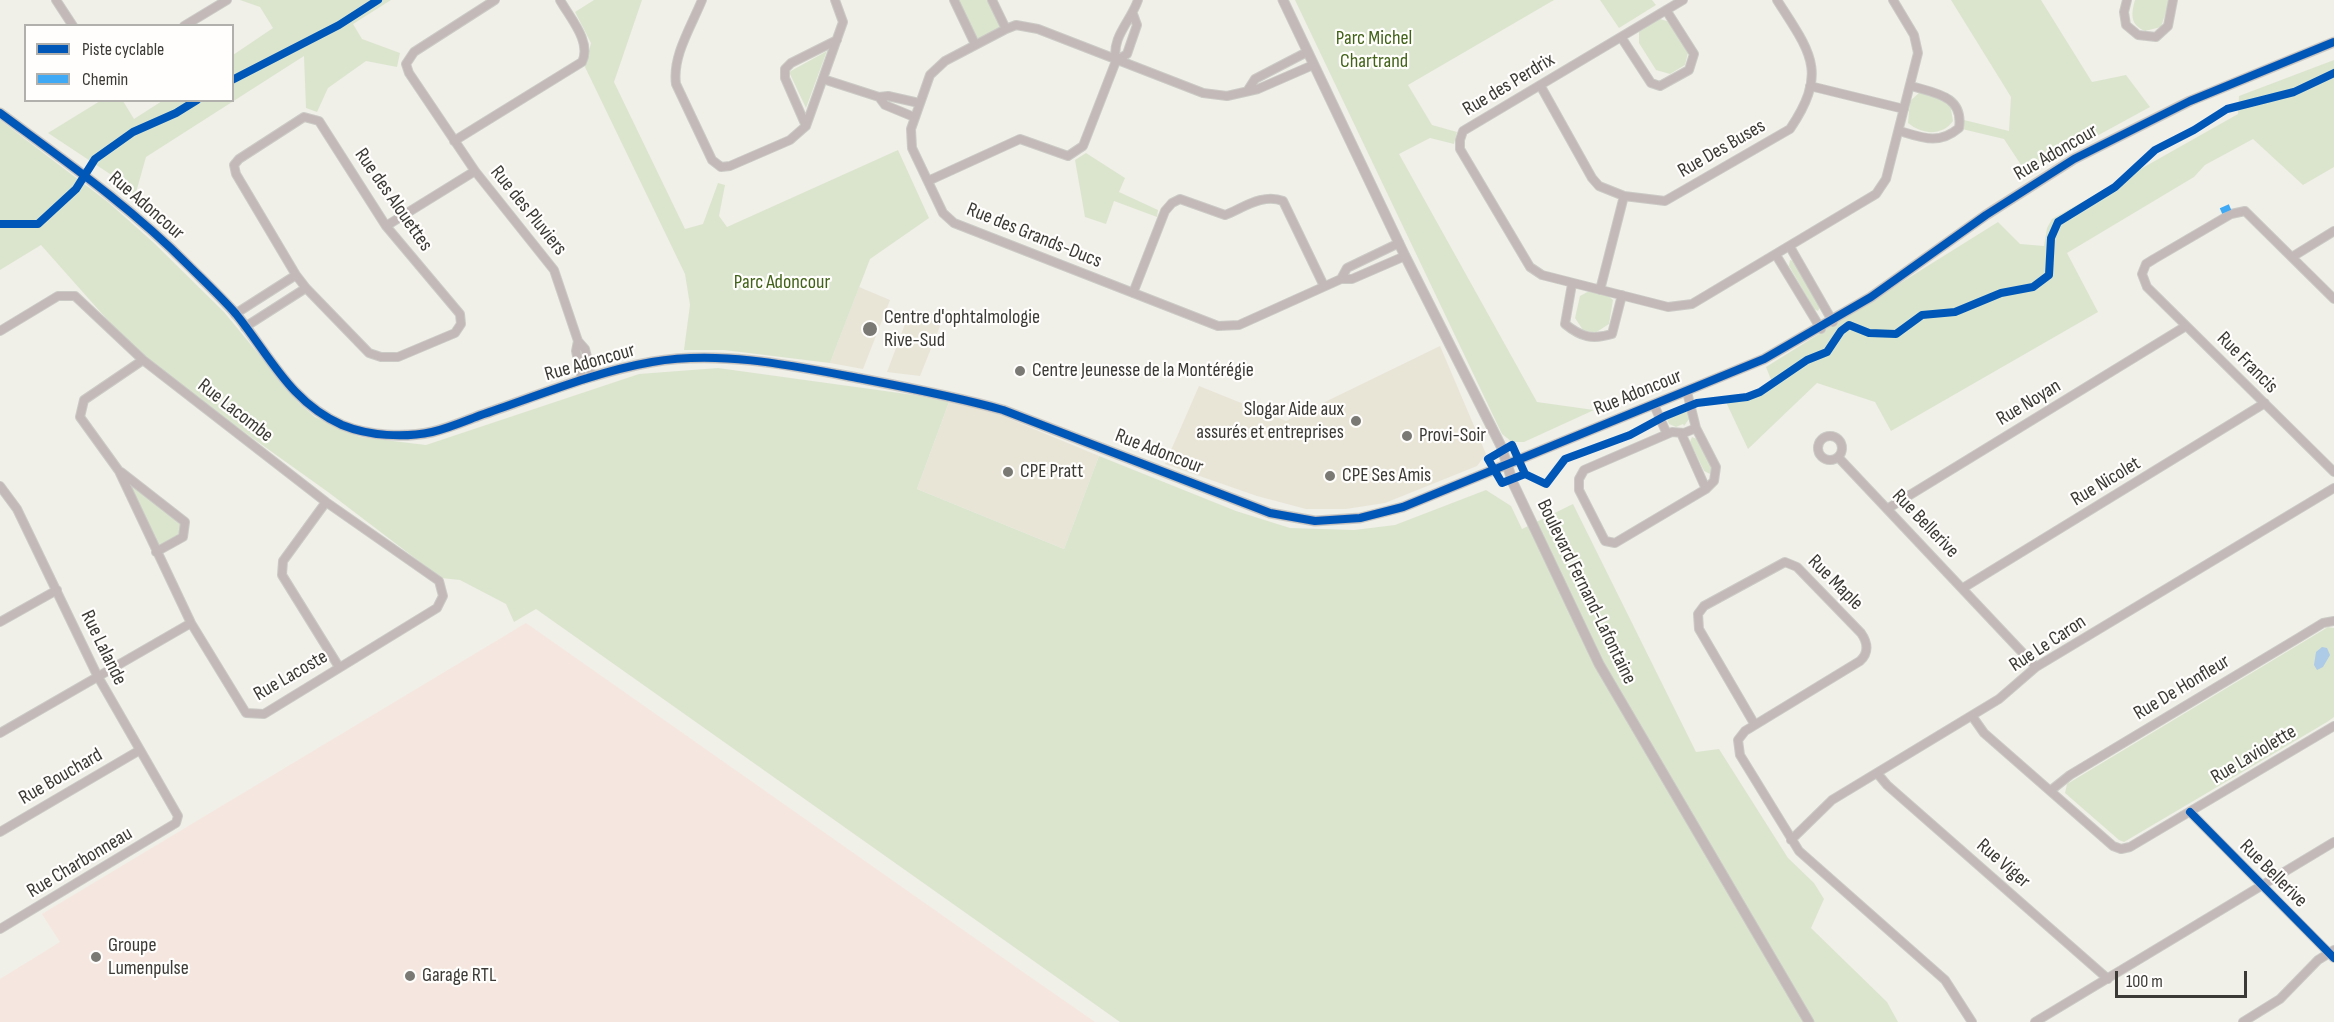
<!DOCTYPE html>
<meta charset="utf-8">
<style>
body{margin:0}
#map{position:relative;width:2334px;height:1022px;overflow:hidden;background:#f0efe8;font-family:"Sofia Sans Condensed",sans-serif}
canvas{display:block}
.legend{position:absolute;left:24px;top:24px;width:210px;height:78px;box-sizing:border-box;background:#fffefc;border:2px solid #b1b0ad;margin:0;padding:8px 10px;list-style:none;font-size:18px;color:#3c3a36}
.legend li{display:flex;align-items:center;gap:12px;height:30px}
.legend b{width:30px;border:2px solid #b1b0ad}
.scale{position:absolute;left:2115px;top:971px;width:132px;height:27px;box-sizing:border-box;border:3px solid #3c3a36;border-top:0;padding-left:8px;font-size:18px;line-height:21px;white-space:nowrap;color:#3c3a36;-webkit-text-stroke:4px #fffefc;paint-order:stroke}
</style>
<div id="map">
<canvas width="2334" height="1022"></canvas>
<ul class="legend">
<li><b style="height:8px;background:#0057b8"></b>Piste cyclable</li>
<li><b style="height:8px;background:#3fa9f5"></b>Chemin</li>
</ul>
<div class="scale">100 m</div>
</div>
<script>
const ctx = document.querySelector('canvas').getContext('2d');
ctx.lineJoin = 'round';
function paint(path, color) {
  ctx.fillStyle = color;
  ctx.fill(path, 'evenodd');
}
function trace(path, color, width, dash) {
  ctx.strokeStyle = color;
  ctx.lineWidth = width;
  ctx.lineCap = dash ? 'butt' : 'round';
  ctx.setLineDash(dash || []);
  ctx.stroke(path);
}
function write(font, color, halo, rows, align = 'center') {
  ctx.font = font + ' "Sofia Sans Condensed",sans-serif';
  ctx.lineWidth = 4.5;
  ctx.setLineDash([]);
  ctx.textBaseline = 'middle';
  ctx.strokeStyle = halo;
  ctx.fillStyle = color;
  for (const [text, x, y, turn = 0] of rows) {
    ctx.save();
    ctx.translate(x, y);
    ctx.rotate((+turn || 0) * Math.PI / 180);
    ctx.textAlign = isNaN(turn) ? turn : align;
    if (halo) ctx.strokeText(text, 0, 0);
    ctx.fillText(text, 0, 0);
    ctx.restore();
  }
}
const built = new Path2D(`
 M859,287L890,300L863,369L830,363Z
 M911,308L942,321L920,376L887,372Z
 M1440,346L1486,454L1477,466L1385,503L1346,509H1306L1257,496L1165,464L1199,386L1286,421Z
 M949,402L988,410L1099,456L1064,549L917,489Z`);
const industrial = new Path2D(`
 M526,623L1023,972L1095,1022H0V979L60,942L42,914Z`);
const green = new Path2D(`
 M240,0H391L353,24L362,39L400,53L397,67L366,61L328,88L317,112L306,108L304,56L146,157L135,196L113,176L48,133L100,101H123L134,119L162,101L232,100L233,55L273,28L260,7Z
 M594,0H642L614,82L685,229L703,224L718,183L725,185L719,216L727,227L898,150L929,218L870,259L830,363L724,350H684L690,305L685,274L585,67L591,43L575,12Z
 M954,0H992L1006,29L975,44Z
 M1295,0H1554L1408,85L1432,125L1457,132L1454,144L1430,138L1399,154L1537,402L1594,410L1524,442H1512L1502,434Z
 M1600,0H1652L1656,5L1619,28Z
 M1951,0H2041L2092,82L2126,75L2150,107L2027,174L2004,139L1962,129L1964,120L2009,131L2011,97Z
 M2135,0H2170L2161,27L2145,31C2130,25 2131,14 2135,0Z
 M1657,18L1670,22L1688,53L1685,65L1670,74L1656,70L1639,43V32Z
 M827,51L806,108L789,72Z
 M2334,60V167L2303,185L2253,139L2205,165L2194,177L2067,253L2098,312L1891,431L1875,402L1817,383L1748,449L1725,400L1745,399L1774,387L1766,367L1998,222L2020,244L2044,246L2047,228L2052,219L2238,114L2239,96Z
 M1920,92L1943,97L1950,103L1953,121C1942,136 1923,135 1908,123L1910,101Z
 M0,120L108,202L154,243L224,312L299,403L315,417L360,437L426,445L639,374L718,368L914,395L949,402L917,489L1064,549L1099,456L1236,511L1290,528L1354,530L1395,525L1486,490L1511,506L1522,529L1573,504L1696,752L1719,749L1788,858L1814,883L1824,899L1811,928L1887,1002L1898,1022H1120L536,609L514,622L506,604L460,580L441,578L328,492L143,360L41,245L0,270Z
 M1086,153L1125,178L1119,192L1158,210L1157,217L1114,201L1106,224L1085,217L1075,160Z
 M1790,260L1794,261L1820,307L1818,311L1814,309L1789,266Z
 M1591,290L1606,294L1613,300L1609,324L1595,333L1583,330L1575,318L1580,296Z
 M1688,408L1689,419L1684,426L1683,424L1676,427L1669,424L1666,417Z
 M1692,437L1697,439L1712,468L1710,474L1704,471L1690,442Z
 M119,471L185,522L183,537L156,552Z
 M2328,627L2334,628V717L2327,722L2124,842L2119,840L2065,793L2067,784Z`);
const water = new Path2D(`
 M2322,647L2327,648L2330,655L2323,667L2317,670L2314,665L2316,652Z`);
const minor = new Path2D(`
 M56,0L73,26
 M495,0L414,52L406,64L409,73L475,171L554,270L578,341L576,351L582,380
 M702,0C692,25 672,56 676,84L712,160L721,167L730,166L790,140L806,126L843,22L835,0
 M954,0L975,44
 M992,0L1006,29
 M1683,0L1463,131L1460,140V149L1530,267L1542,275L1668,307L1692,304L1876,194L1886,179L1918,53L1914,35L1893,0
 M2127,0L2124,12L2126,25L2138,35L2156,37L2168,26L2173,0
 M184,26L227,0
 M1621,37L1651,83L1660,86L1689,70L1694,54L1666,10
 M1116,61C1111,37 1131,21 1138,0
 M1313,65L1258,89L1227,96L1203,93L1038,29L1016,25L1006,29L945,61L930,75L911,129L912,148L943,213L954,223L1218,326L1239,325L1341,279H1352L1405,256
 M823,79L879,97
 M1540,85L1592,178L1599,186L1624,196L1665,201L1790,129C1829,71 1810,52 1777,0
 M1810,86L1904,109
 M1248,90L1255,79L1307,52
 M304,117L319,121L386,226L460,314L461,324L455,333L398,357H381L369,353L306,288L296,275L236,174L234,165L239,159Z
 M914,117L885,105L879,97L888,96L919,103
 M806,126L785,78V69L791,63L837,40
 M1900,131C1923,138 1939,145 1959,128C1964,96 1935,93 1911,86
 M454,141L582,62C592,42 570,18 560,0
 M928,181L1020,139L1068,156L1083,146L1116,61L1127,54L1137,25L1133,14
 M386,226L475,171
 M1790,247L1833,322
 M1776,255L1821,329
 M2292,257L2334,231
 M1341,279L1347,268L1399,243
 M1572,284L1565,324C1581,337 1592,340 1612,334L1622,295
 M1600,290L1624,196
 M1133,293L1165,211L1172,203L1180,199L1225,215C1243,208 1263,193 1283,201L1324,286
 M2334,299L2245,211L2231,214L2154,259L2146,264L2142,274L2147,287L2334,472
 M235,314L296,275
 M245,327L306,288
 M0,331L58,296H75L143,360L326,502L439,581L443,596L437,608L264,714L246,713L191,623L119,471L80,417L84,400L143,360
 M578,341L585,349L592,377
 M1687,392L1696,428L1716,467L1714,481L1706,489L1615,543L1605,541L1579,490V479L1584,470L1672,432L1684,433L1696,428
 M1654,405L1667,434
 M1681,433L1706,489
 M1818 448a12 12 0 1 1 24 0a12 12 0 1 1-24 0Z
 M1838,457L2036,667
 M121,472L185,522L183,537L156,552
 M0,486L17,509L97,675L178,816L176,823L0,929
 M326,502L283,561L282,575L339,667
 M1887,509L2186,326
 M1963,588L2265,403
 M0,622L57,590
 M1972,716L1984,733L2113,846L2121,849L2130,847L2334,726
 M1755,725L1699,629L1698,614L1704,606L1785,562L1797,567L1861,633C1868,643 1869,653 1860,661L1745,731L1738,740L1740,755L1799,851L1945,980L1972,1022
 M0,733L191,623
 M1877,773L1887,785L2108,979
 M2050,791L2070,775L2300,637L2323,623L2334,621
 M2190,812L2334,958
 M0,832L140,750
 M1791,840L1832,800L1999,699L2036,667L2334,488
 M2035,1022L2334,842
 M2243,1022L2280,999L2318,960L2334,950`);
const tertiary = new Path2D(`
 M1283,0L1405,256L1501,446L1513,483L1599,664L1809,1022
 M0,113C65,161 131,207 188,265C204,281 221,297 236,314C270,356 290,402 342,425C369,436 404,438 432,432C449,428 465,421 481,415C537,396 594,372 652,362C721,350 795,366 863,379C910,388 957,397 1003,410L1270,513L1315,521L1360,518L1403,507L1764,359L1871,297L1986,215L2074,159L2190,101L2334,42`);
const quiet = new Path2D(`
 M2221,211L2230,207`);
const cycleway = new Path2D(`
 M232,80L339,25L378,0
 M0,113C65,161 131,207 188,265C204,281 221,297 236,314C270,356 290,402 342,425C369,436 404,438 432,432C449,428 465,421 481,415C537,396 594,372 652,362C721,350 795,366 863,379C910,388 957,397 1003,410L1270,513L1315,521L1360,518L1403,507L1764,359L1871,297L1986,215L2074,159L2190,101L2334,42
 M0,224H38L76,189L95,159L133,132L176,113L197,100
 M1525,474L1512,445L1488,459L1502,483L1525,474L1546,484L1565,459L1630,435L1665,416L1697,403L1747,397L1760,392L1807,360L1827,352L1841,331L1849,325L1869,333L1896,334L1922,315L1955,312L2001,293L2033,287L2049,275L2051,238L2058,222L2115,187L2155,150L2194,130L2227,109L2294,92L2334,73
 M2190,812L2334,958`);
const markers = [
 [870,329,8,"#7b7974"],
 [1020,371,6,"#7b7974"],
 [1356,421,6,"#7b7974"],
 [1407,436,6,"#7b7974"],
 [1008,472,6,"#7b7974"],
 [1330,476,6,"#7b7974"],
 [96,957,6,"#7b7974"],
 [410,976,6,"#7b7974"]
];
const parkNames = [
 ["Parc Michel",1374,39],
 ["Chartrand",1374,62],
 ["Parc Adoncour",782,283]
];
const streetNames = [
 ["Rue des Perdrix",1509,85,-31],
 ["Rue Des Buses",1722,149,-30],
 ["Rue Adoncour",2056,153,-30],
 ["Rue des Alouettes",393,200,55],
 ["Rue Adoncour",146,206,41],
 ["Rue des Pluviers",528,211,51],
 ["Rue des Grands-Ducs",1034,236,22],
 ["Rue Adoncour",590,363,-16],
 ["Rue Francis",2247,363,45],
 ["Rue Adoncour",1638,393,-22],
 ["Rue Noyan",2029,403,-31],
 ["Rue Lacombe",235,411,38],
 ["Rue Adoncour",1159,452,21],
 ["Rue Nicolet",2106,482,-31],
 ["Rue Bellerive",1925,524,46],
 ["Rue Maple",1835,583,45],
 ["Boulevard Fernand-Lafontaine",1586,592,64],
 ["Rue Le Caron",2048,644,-33],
 ["Rue Lalande",103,648,64],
 ["Rue Lacoste",291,676,-30],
 ["Rue De Honfleur",2182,688,-31],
 ["Rue Laviolette",2254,755,-31],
 ["Rue Bouchard",61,777,-30],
 ["Rue Charbonneau",80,863,-31],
 ["Rue Viger",2003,864,41],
 ["Rue Bellerive",2273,874,45]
];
const poiNames = [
 ["Centre d'ophtalmologie",884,318],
 ["Rive-Sud",884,341],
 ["Centre Jeunesse de la Montérégie",1032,371],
 ["Slogar Aide aux",1344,410,"right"],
 ["assurés et entreprises",1344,433,"right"],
 ["Provi-Soir",1419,436],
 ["CPE Pratt",1020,472],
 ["CPE Ses Amis",1342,476],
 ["Groupe",108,946],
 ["Lumenpulse",108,969],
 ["Garage RTL",422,976]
];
paint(built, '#e8e5d7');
paint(industrial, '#f5e7df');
paint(green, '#dbe5ce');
paint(water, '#adcae7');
trace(minor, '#cbcac5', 10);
trace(tertiary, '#cbcac5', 11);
trace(minor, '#c3b9b8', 8);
trace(tertiary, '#c3b9b8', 9);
trace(quiet, '#3fa9f5', 6, [12, 6]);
trace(cycleway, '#0057b8', 8);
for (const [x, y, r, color] of markers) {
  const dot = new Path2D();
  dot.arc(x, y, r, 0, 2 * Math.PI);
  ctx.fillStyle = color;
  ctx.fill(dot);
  trace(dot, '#fffefc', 2);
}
write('20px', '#416218', '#fffefc', parkNames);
write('20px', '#3c3a36', '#fffefc', streetNames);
write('20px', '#3c3a36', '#fffefc', poiNames, 'left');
</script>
